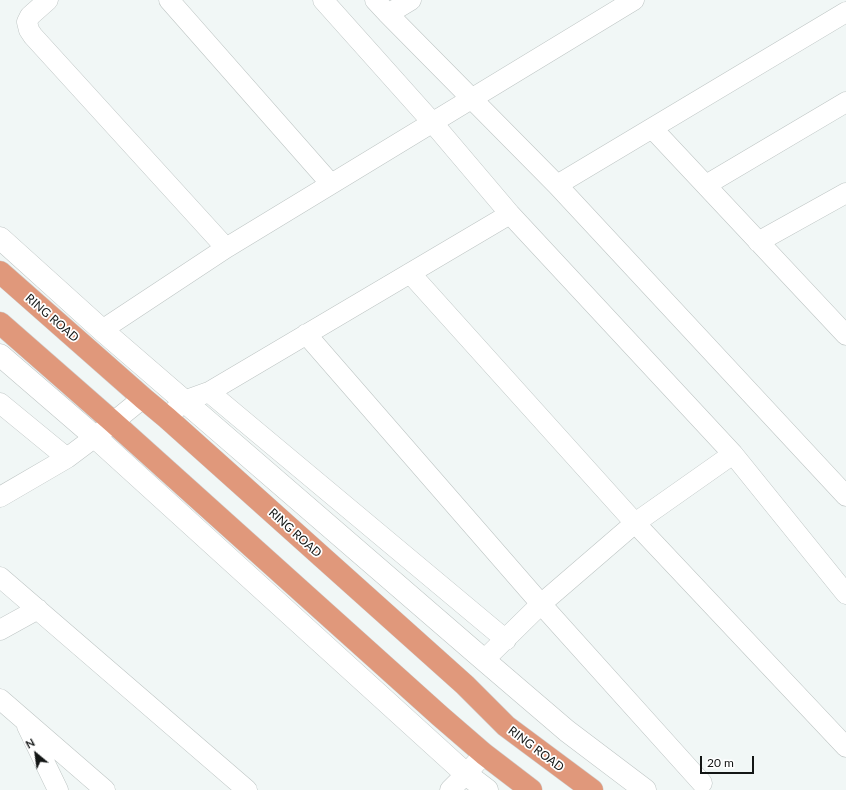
<!DOCTYPE html>
<style>
body{margin:0}
#map{position:relative;width:846px;height:790px;overflow:hidden;background:#f1f7f6;font-family:Lato,sans-serif}
canvas{display:block}
.north{position:absolute;left:16px;top:734px;width:40px;height:40px;-webkit-text-stroke:3px #fff;paint-order:stroke;rotate:331deg;font-size:11px;font-weight:700;line-height:16px;text-align:center;color:#131615}
.north::after{content:'';display:block;margin:auto;width:14px;height:18px;background:#131615;clip-path:polygon(50% 0,100% 100%,50% 72%,0 100%)}
.scale{position:absolute;left:700px;top:756px;width:54px;height:18px;box-sizing:border-box;border:2px solid #131615;border-top:0;padding-left:5px;font-size:12px;line-height:14px;white-space:nowrap;color:#131615;-webkit-text-stroke:3px #fff;paint-order:stroke}
</style>
<div id="map">
<canvas width="846" height="790"></canvas>
<div class="north">N</div>
<div class="scale">20 m</div>
</div>
<script>
const ctx = document.querySelector('canvas').getContext('2d');
ctx.lineJoin = 'round';
function trace(path, color, width, dash) {
  ctx.strokeStyle = color;
  ctx.lineWidth = width;
  ctx.lineCap = dash ? 'butt' : 'round';
  ctx.setLineDash(dash || []);
  ctx.stroke(path);
}
function write(font, color, halo, rows, align = 'center') {
  ctx.font = font + ' Lato,sans-serif';
  ctx.lineWidth = 3.5;
  ctx.setLineDash([]);
  ctx.textBaseline = 'middle';
  ctx.strokeStyle = halo;
  ctx.fillStyle = color;
  for (const [text, x, y, turn = 0] of rows) {
    ctx.save();
    ctx.translate(x, y);
    ctx.rotate((+turn || 0) * Math.PI / 180);
    ctx.textAlign = isNaN(turn) ? turn : align;
    if (halo) ctx.strokeText(text, 0, 0);
    ctx.fillText(text, 0, 0);
    ctx.restore();
  }
}
const minor = new Path2D(`
 M48,0L30,16L27,22L29,30L33,36L226,248
 M169,0L331,184
 M323,0L432,122L510,214L733,454L846,594
 M375,0L388,14
 M411,0L388,14L557,185L846,496
 M652,128L846,335
 M557,185L846,12
 M706,185L846,102
 M758,242L846,193
 M410,273L635,523L846,747
 M102,330L226,248L634,0
 M306,334L541,604L702,783
 M209,392L506,640
 M0,403L67,458
 M167,418L184,401L209,392L510,214
 M0,497L67,458L95,437L143,398
 M0,577L247,790
 M0,630L38,609
 M484,660L541,604L635,523L733,454
 M0,699L105,790
 M27,726L58,790
 M450,790L466,774L484,754`);
const tertiary = new Path2D(`
 M0,238L102,330L484,660L567,731L645,790
 M0,355L95,437L466,774L487,790`);
const trunk = new Path2D(`
 M0,272L143,398L167,418L465,685L506,726L592,790
 M0,323L113,422L440,716L484,754L531,790`);
const streetNames = [
 ["RING ROAD",52,318,41],
 ["RING ROAD",295,533,42],
 ["RING ROAD",536,749,37]
];
trace(minor, '#bec5c4', 21);
trace(tertiary, '#bec5c4', 23);
trace(trunk, '#d0d0d0', 23);
trace(minor, '#fff', 20);
trace(tertiary, '#fff', 22);
trace(trunk, '#e0987b', 22);
write('12px', '#131615', '#fff', streetNames);
</script>
